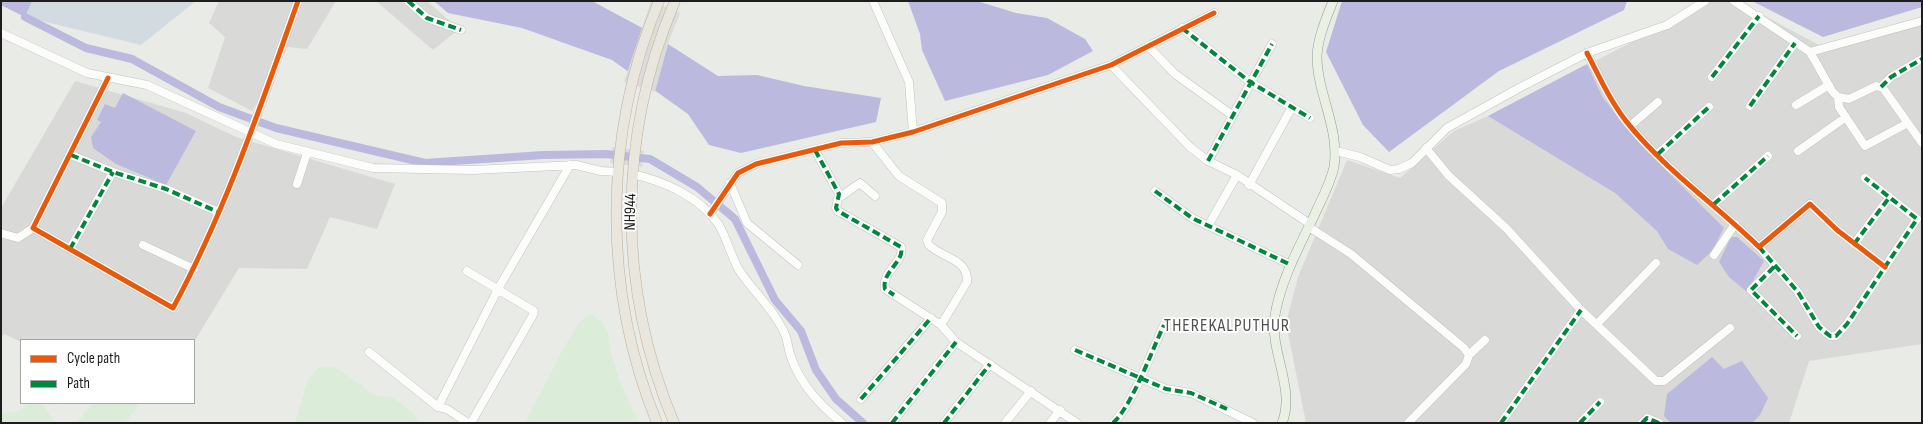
<!DOCTYPE html>
<style>
body{margin:0}
#map{position:relative;width:1923px;height:424px;overflow:hidden;background:#e8ebe6;font-family:"Sofia Sans Condensed",sans-serif}
canvas{display:block}
.frame{position:absolute;inset:0;border:2px solid #1d1d1d;pointer-events:none}
.legend{position:absolute;left:20px;top:339px;width:175px;height:65px;box-sizing:border-box;background:#fff;border:1px solid #a5a5a5;margin:0;padding:6px 9px;list-style:none;font-size:15px;color:#1d1d1d}
.legend li{display:flex;align-items:center;gap:10px;height:25px}
.legend b{width:25px;border:1px solid #a5a5a5}
</style>
<div id="map">
<canvas width="1923" height="424"></canvas>
<div class="frame"></div>
<ul class="legend">
<li><b style="height:6px;background:#e8590c"></b>Cycle path</li>
<li><b style="height:6px;background:#00873e"></b>Path</li>
</ul>
</div>
<script>
const ctx = document.querySelector('canvas').getContext('2d');
ctx.lineJoin = 'round';
function paint(path, color) {
  ctx.fillStyle = color;
  ctx.fill(path, 'evenodd');
}
function trace(path, color, width, dash) {
  ctx.strokeStyle = color;
  ctx.lineWidth = width;
  ctx.lineCap = dash ? 'butt' : 'round';
  ctx.setLineDash(dash || []);
  ctx.stroke(path);
}
function write(font, color, halo, rows, align = 'center') {
  ctx.font = font + ' "Sofia Sans Condensed",sans-serif';
  ctx.lineWidth = 4;
  ctx.setLineDash([]);
  ctx.textBaseline = 'middle';
  ctx.strokeStyle = halo;
  ctx.fillStyle = color;
  for (const [text, x, y, turn = 0] of rows) {
    ctx.save();
    ctx.translate(x, y);
    ctx.rotate((+turn || 0) * Math.PI / 180);
    ctx.textAlign = isNaN(turn) ? turn : align;
    if (halo) ctx.strokeText(text, 0, 0);
    ctx.fillText(text, 0, 0);
    ctx.restore();
  }
}
const residential = new Path2D(`
 M219,1H336L307,49L288,47L252,111L208,88L225,37L209,23Z
 M376,1H427L459,29L433,50Z
 M1712,1H1737L1819,45L1922,19V344L1809,361L1789,423H1306L1286,323L1298,277L1347,160L1400,178L1454,131L1488,116Z
 M75,81L186,113L236,137L395,184L377,229L330,217L307,269L239,268L194,342V340L21,342L4,334L1,338V208Z`);
const farmland = new Path2D(`
 M591,314L602,322L608,334L610,349L620,382L639,423H525L564,347L580,322Z
 M332,367L344,373L376,396L391,397L402,404L412,412L419,423H295L308,380L318,368Z
 M92,403H140L125,423H77Z
 M42,404L55,423H1V414L16,412L28,405Z`);
const wetland = new Path2D(`
 M32,1H196L141,45L25,17Z`);
const water = new Path2D(`
 M1,1H32L25,17L1,5Z
 M434,1H592L646,30L718,76L757,75L804,86L881,98L876,122L741,153L709,145L688,114L612,60L522,28L448,13Z
 M908,1H977L1016,13L1047,18L1085,39L1093,51L1048,75L945,101L922,50L920,34Z
 M1342,1H1627L1624,10L1499,71L1389,152L1363,125L1326,52Z
 M1752,1H1922V7L1823,37Z
 M1587,64L1603,98L1654,158L1724,228L1712,251L1697,265L1668,249L1657,231L1615,193L1488,116Z
 M123,93L196,131L166,185L116,164L93,148L91,137L101,122L97,120L105,104L115,108Z
 M1731,237H1737L1764,261L1747,292L1729,277L1719,262Z
 M1712,357L1724,369L1742,361L1768,398L1760,415L1752,423H1671L1664,416L1667,394Z`);
const pier = new Path2D(`
 M651,1L680,13L669,41L655,92L624,82Z
 M612,147L644,151L642,167L610,163Z`);
const canal = new Path2D(`
 M25,17L86,48L132,59L219,107L276,128L425,163L543,155L606,154L650,159L697,187L735,219L775,300L801,331L816,370L836,399L863,423`);
const minor = new Path2D(`
 M408,1L427,18L461,30
 M873,1L909,82L913,132
 M1734,1L1810,52L1832,91L1838,97L1849,99L1876,86L1883,88L1922,143
 M1182,28L1250,82L1310,118
 M1,33L87,73L147,85L276,144L373,168L473,170L576,165L601,171L618,172
 M1148,46L1175,74L1232,115
 M1810,52L1922,21
 M1587,53C1600,78 1612,105 1630,126C1667,171 1717,206 1759,247L1810,204L1837,230L1885,267
 M1111,65L1190,147L1208,161L1237,175L1310,224
 M1712,77L1759,16
 M108,78L33,228L173,308C226,210 261,105 298,1
 M1881,87L1891,77L1922,59
 M1838,97L1839,107L1865,146L1906,124
 M1796,105L1829,85
 M1750,106L1795,43
 M1630,126L1658,102
 M872,142L899,176L942,203V212L927,240L929,245C942,258 969,259 967,282L941,325
 M1426,148L1448,175L1506,228L1581,310L1656,381H1664L1730,328
 M815,150L839,194L836,208L838,211L901,247C905,262 881,272 885,289L941,325L956,342L1077,423
 M1336,151L1360,157L1390,170L1399,169L1412,163L1447,128L1521,87L1587,53L1667,25L1705,1
 M1798,151L1846,117
 M1658,154L1709,107
 M71,155L113,172L166,189L218,212
 M1208,161L1272,44
 M632,174C664,181 700,197 719,225C727,239 731,256 739,270C753,292 773,308 784,332C788,340 788,349 791,357C801,385 819,404 842,423
 M730,183L747,223L798,265
 M297,184L307,153
 M1249,185L1291,109
 M1155,191L1192,218L1291,265
 M840,197L860,183L875,196
 M1714,204L1768,156
 M710,214L738,173L756,164L841,143L872,142L913,132L1111,65L1214,13
 M1208,226L1237,175
 M1309,227L1351,254L1464,348L1469,355L1466,364L1408,423
 M1,233L18,238L33,228
 M1854,244L1889,198
 M143,245L194,269
 M1759,247L1798,292L1819,327L1830,336H1836L1847,324L1917,219L1865,178
 M70,249L113,172
 M1714,255L1735,224
 M1774,267L1751,290L1797,336
 M467,271L534,311L533,315L471,423
 M1597,324L1656,263
 M1075,350L1166,389L1191,393L1253,423
 M369,352L438,407L447,409L468,423
 M1469,355L1485,340
 M861,399L931,318
 M438,407L498,289L570,165
 M892,423L956,342
 M944,423L990,364
 M1005,423L1031,391
 M1050,423L1060,410
 M1113,423C1132,406 1152,350 1164,325
 M1501,423L1581,310
 M1580,423L1600,402
 M1642,423L1647,418L1659,423`);
const major = new Path2D(`
 M1282,423C1296,388 1269,351 1275,315C1281,280 1299,247 1314,216C1321,200 1330,185 1334,167C1340,128 1317,94 1317,56C1318,37 1326,19 1333,1`);
const highway = new Path2D(`
 M657,423C602,288 603,135 659,1
 M674,423C617,287 617,137 675,1`);
const quiet = new Path2D(`
 M408,1L427,18L461,30
 M1182,28L1250,82L1310,118
 M1712,77L1759,16
 M1881,87L1891,77L1922,59
 M1750,106L1795,43
 M815,150L839,194L836,208L838,211L901,247C905,262 881,272 885,289L894,295
 M1658,154L1709,107
 M71,155L113,172L166,189L218,212
 M1208,161L1272,44
 M1155,191L1192,218L1291,265
 M1714,204L1768,156
 M1854,244L1889,198
 M1759,247L1798,292L1819,327L1830,336H1836L1847,324L1917,219L1865,178
 M70,249L113,172
 M1774,267L1751,290L1797,336
 M1075,350L1166,389L1191,393L1227,409
 M861,399L931,318
 M892,423L956,342
 M944,423L990,364
 M1113,423C1132,406 1152,350 1164,325
 M1501,423L1581,310
 M1580,423L1600,402
 M1642,423L1647,418L1659,423`);
const cycleway = new Path2D(`
 M1587,53C1600,78 1612,105 1630,126C1667,171 1717,206 1759,247L1810,204L1837,230L1885,267
 M108,78L33,228L173,308C226,210 261,105 298,1
 M710,214L738,173L756,164L841,143L872,142L913,132L1111,65L1214,13`);
const streetNames = [
 ["NH944",631,212,-89]
];
const neighbourhoodNames = [
 ["THEREKALPUTHUR",1227,326]
];
paint(residential, '#d9dad7');
paint(farmland, '#dbecd9');
paint(wetland, '#d2dce0');
paint(water, '#bcb9de');
paint(pier, '#dbdcda');
trace(canal, '#bcb9de', 8);
trace(minor, '#c3c4c2', 9);
trace(major, '#91a184', 10);
trace(highway, '#beb09c', 11);
trace(minor, '#fcfcfb', 8);
trace(major, '#ebf0e4', 9);
trace(highway, '#e9e6de', 10);
trace(quiet, '#00873e', 4, [8, 4]);
trace(cycleway, '#e8590c', 5);
write('16px', '#1d1d1d', '#fff', streetNames);
ctx.letterSpacing = '1px';
write('18px', '#505050', '#fff', neighbourhoodNames);
ctx.letterSpacing = '0px';
</script>
